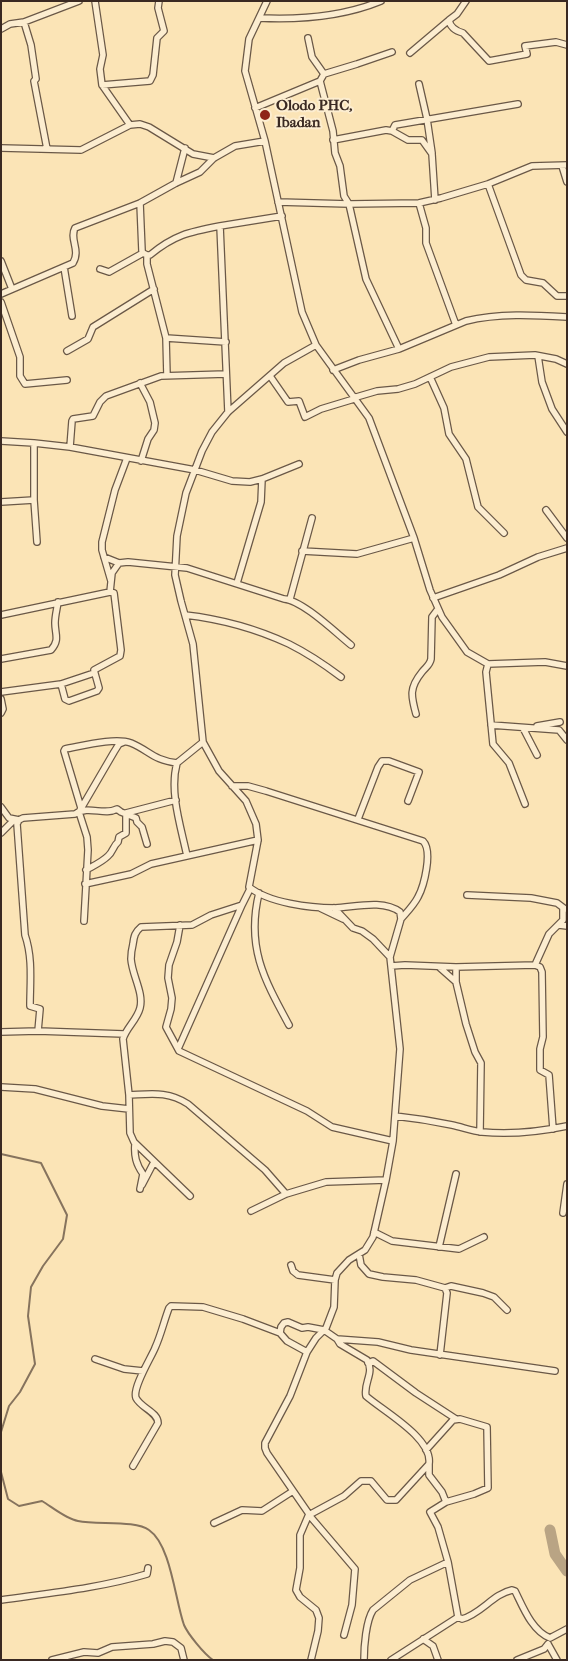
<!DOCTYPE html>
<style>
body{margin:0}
#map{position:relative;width:568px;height:1661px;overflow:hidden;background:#fbe4b6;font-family:"IM FELL French Canon",serif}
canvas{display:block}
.frame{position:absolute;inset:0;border:2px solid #3a2922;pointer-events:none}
</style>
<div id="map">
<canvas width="568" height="1661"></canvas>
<div class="frame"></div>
</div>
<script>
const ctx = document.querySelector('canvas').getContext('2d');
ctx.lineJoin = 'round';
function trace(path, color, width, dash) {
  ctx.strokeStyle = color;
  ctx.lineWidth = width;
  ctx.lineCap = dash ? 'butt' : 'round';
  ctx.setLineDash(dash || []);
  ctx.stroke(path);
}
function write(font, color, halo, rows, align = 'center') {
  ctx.font = font + ' "IM FELL French Canon",serif';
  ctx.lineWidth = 4;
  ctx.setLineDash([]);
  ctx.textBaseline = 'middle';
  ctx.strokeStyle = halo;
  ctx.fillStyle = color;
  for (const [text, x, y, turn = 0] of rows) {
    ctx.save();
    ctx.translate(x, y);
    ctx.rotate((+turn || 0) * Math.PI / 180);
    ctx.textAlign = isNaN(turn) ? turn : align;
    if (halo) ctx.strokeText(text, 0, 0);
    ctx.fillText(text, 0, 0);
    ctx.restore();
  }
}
const stream = new Path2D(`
 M1,1154L41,1163L67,1215L63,1239L43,1266L31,1287L28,1316L35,1364L20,1392L9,1406L1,1432
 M1,1472L8,1499L19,1506L42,1501C52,1507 66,1519 78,1521C97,1525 136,1520 149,1530C171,1545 175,1600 184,1625C188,1634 204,1654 213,1660`);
const river = new Path2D(`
 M550,1530L555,1554L567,1571`);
const minor = new Path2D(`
 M95,1L103,55L100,69L102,85L130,125
 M267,1L249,39L245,71L265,141L302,312L316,345L369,418L414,538L430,590L442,617L467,652L488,664L545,662L567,666
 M466,1L457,14L449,20C450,27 456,31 463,33L489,61L527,54L525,46L556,42L567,45
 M259,18C301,20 342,17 381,1
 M24,22L31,45L36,79L34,81L47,149
 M1,29L10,24L24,22L79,1
 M308,38L312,57L324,74
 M410,53L449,20
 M320,81L333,131L335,153L340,166L344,196L349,204L366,279L399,349
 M419,84L427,119L432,153
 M102,85L150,81L153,75L157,38L164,31L158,8L159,1
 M255,108L320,81L324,74L357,64L392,52
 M392,131L408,140H422L432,154L435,200
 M333,140L386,130L392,131L395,125L518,104
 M1,148L81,150L130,125L140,124L149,127L193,154L214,158
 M562,166L567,182
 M176,183L185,148
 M488,184L521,275L526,280L543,283L557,296H567
 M278,202L349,204L419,203L441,198L488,184L532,166L567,165
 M140,203L142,251L143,253L147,255
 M419,203L426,228V243L456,325
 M147,255V264L166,338L167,376
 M147,255H150C174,235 189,232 220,226
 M1,261L12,289
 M64,267L72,316
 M100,269L109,272L143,253
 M1,294L73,263C81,250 69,239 75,228L140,203L176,183L200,172L214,158L235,146L265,141
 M1,302L20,357V376L25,384L67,380
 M166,338L226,342
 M67,351L88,339L93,327L154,289
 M538,356L542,382L552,409L567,432
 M333,370L359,360L399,349L466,321C498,313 534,315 567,317
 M270,376L288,402L299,401L305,417L321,409L354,399
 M430,377L444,408L449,434L466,459L478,507L504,533
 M140,383L150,402L155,423L154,430L148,439L141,461
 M353,398L377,391L398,389L415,384L451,367L489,357L535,355L556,359L567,364
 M228,412L220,226L282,216
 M1,441L34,443L70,447L195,470L232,481L250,482L262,479L299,464
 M34,443V500L37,542
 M70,447L72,421L73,419L93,416L100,402L106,396L161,376L226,374
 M1,502L34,500
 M546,510L567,538
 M302,551L357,554L414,538
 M104,557L119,563L128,562L187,568L284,599C302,600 336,633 351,645
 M111,581L102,550V542L115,490L127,458
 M237,583L261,502L262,479
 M110,592L112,573L119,563
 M433,598L499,575L538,557L567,548
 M290,599L312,518
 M1,615L110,592L114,593L121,650L120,656L94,670L99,688L97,691L69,701L65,699L61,684
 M185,615C220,619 257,629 289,644C307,653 325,665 341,677
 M1,659L51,650C60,640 55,634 55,623C55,616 57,609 58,602
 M488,664L486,672L493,744L509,763L525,804
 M1,692L61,684L94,673
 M1,699L3,709L1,713
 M416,714C411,696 409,688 422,672C426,667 430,665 431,659L432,617L438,609
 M491,725L559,730L567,740
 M537,726L560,722
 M523,728L537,755
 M177,763C169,792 181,827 187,856
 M232,786H248L266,791L423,841C433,851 424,886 418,897C414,905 407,912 401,919
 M1,807L9,818L19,820L23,818L75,814C89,805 104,816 117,809L121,812L136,818L137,822L142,827L147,844
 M81,808L64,751L65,749C82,746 115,737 131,743C150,751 153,760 177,763L203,742
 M126,813L176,800
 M358,819L378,767L382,761H389L419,772L408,801
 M19,820L17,824L25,935C33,958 30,983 30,1006L40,1009L38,1031
 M1,833L14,820
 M86,870C93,866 102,862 108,856C113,852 113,846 118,842L119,837L126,833V813
 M85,884L131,874L151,864L258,840
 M259,893C246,947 264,979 289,1025
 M467,895L531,898L557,903L565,909
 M320,908L343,919
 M334,908L353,928L362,931L373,939L390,957
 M84,921L88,850L87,837L79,812L114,752L119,744L124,742
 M180,925L177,942L169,965L168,978L172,998L171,1009L166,1027L179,1051L307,1111L332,1127L393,1141
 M559,925L567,926
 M535,965L540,967L542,972L543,1037L540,1049V1070L549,1075L553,1129
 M391,966L405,965L456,967L535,965L549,934L563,920V908
 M439,967L456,982
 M456,967V982L466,1024L475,1052L481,1063L480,1132
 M1,1032L38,1031L124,1034
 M178,1049L242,905
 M1,1087L35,1089L102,1106L129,1109
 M129,1095C152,1094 168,1091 188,1104L265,1170L286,1194
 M395,1116C414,1118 433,1121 452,1125C462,1127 472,1131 482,1132C511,1135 538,1132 567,1126
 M135,1144C134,1156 136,1164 143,1174L140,1189
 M142,1185L154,1162
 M190,1196L134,1142L130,1133L129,1095L123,1039C126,1028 137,1020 140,1008C144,993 132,975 131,959C131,954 132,948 133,944C134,936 135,932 141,927L192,925L211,915L242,905L250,889
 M251,1211L286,1194L326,1182L386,1180
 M563,1213L567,1184
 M374,1232L392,1241L459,1249L484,1237
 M439,1247L456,1174
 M359,1254L361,1265L369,1274L383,1277L416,1280L445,1288L451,1286L483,1293L494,1297L507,1310
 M291,1265L293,1271L298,1275L335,1280
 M280,1333L281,1327L284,1323L288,1322L302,1328L308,1327L324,1330L337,1339L378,1342L411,1350L555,1371
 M337,1339L340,1344L367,1360C375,1373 363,1383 366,1396C383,1411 433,1438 429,1464L396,1500H387L371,1481H361L344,1496L309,1515L355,1569L352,1605L344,1635
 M440,1355L447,1293L445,1288
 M95,1359L124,1369L143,1371
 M368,1363L373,1361L416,1393L456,1419
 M426,1450L453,1420L460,1419L487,1427L488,1488L474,1494L446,1502
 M133,1466L158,1423C158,1412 141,1408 136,1398C132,1388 151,1358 155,1348C161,1335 164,1321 169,1308L171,1306L203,1307L243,1319L280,1333L287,1341L307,1352
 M214,1523L242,1510L262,1511L293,1491
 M448,1562L458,1617
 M1,1600C50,1593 100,1588 147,1574L148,1568
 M458,1617L462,1619C481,1614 493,1594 512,1590L515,1591C523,1607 532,1631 550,1638L567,1629
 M423,1639L433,1646L438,1660
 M548,1644L557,1660
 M52,1660L84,1652L98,1653L112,1647L153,1644L165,1641L173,1642L181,1648L184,1660
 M311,1660L318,1631L319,1618L316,1610L300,1597L296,1590L300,1568V1535L309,1514L267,1453L265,1448V1443L290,1396L307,1352L316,1338L326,1328L334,1307L335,1280L337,1273L349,1260L365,1250L373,1237L386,1180L393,1141L400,1049L390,957L401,919L400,912C383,899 355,907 335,908C310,908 269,903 249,887L258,840L256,824L246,801L219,771L203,742L193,644L181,601L175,575L177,536L186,493L202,451L212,432L228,412L284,363L316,345
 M364,1660C364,1646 366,1621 373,1610L410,1580L448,1562L438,1527L430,1512L446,1502L442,1492L429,1475V1464
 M391,1660L458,1617
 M517,1660L544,1649L548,1644`);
const markers = [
 [265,115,6,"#8f2418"]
];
const poiNames = [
 ["Olodo PHC,",276,106],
 ["Ibadan",276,123]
];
trace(stream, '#86735d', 2);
trace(river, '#b9a484', 11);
trace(minor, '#6a5847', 8);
trace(minor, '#fcedd0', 5.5);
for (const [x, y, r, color] of markers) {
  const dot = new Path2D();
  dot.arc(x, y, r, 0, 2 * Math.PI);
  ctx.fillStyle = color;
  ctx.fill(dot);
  trace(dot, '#fcedd0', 2);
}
write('bold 15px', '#3a2922', '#fcedd0', poiNames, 'left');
</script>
